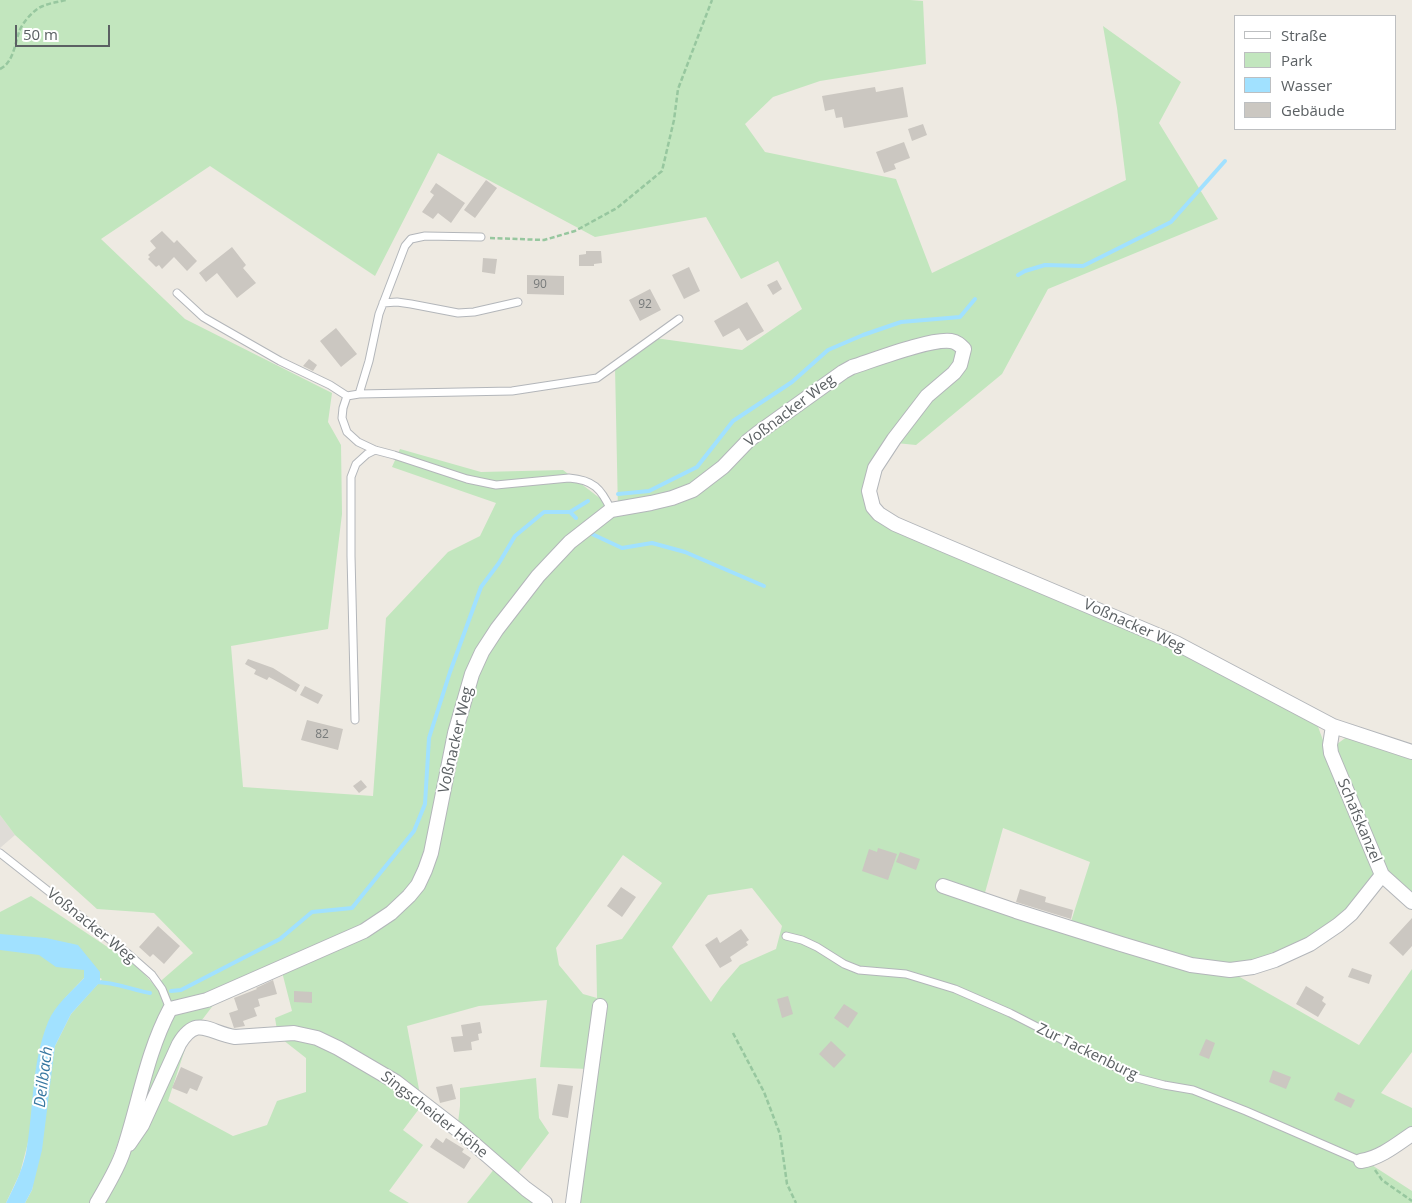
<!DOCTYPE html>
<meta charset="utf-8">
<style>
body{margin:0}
#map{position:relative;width:1412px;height:1203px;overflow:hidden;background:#eeeae2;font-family:"Open Sans",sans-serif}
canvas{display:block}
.legend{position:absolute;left:1234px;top:15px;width:162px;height:115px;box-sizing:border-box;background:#fff;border:1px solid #bdbfc1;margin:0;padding:6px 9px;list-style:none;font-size:15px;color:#5b6063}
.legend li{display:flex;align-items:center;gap:10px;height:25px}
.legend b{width:25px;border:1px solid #bdbfc1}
.scale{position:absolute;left:15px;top:25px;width:95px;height:22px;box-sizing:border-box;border:2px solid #5b6063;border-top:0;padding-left:6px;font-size:15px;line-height:18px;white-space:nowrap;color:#5b6063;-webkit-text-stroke:4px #fff;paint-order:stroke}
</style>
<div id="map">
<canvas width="1412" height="1203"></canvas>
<ul class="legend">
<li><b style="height:6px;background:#fff"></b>Straße</li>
<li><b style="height:14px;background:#c2e6be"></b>Park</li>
<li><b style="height:14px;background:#a1e1ff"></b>Wasser</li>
<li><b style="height:14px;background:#cbc7c1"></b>Gebäude</li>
</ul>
<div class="scale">50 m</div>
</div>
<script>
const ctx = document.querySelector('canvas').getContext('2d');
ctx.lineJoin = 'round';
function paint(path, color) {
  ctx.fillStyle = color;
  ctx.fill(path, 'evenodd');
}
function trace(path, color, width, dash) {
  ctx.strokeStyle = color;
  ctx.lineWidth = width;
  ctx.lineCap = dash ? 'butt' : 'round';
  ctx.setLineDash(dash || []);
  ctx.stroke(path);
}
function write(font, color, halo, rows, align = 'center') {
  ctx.font = font + ' "Open Sans",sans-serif';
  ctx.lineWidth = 4;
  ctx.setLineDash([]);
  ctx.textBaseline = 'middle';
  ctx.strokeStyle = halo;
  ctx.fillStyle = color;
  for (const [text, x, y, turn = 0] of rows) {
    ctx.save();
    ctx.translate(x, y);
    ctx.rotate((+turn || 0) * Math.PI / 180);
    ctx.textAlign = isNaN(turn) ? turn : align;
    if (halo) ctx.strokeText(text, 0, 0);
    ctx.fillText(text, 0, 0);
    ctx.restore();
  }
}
const industrial = new Path2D(`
 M0,815L15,835L0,848Z`);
const green = new Path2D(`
 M0,0H910L923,1L926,64L820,81L773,97L745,124L765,152L896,179L932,273L1126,180L1117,108L1103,26L1181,82L1159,123L1218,219L1048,289L1002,374L916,445L886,442L864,484L877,517L1182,649L1317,724L1344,797L1376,873L1354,914L1238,976L1359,1045L1412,969V1052L1381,1093L1412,1108V1134L1361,1158L1412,1191V1203H569L588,1069L540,1067L547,1000L479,1006L407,1026L422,1105L403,1130L423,1145L389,1191L409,1203H104L145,1067L107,1173L91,1203H25L32,1190L55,1046L71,1014L102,979L84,970V978L66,997L20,1173L6,1203H0V912L31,896L139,968L155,986L193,953L154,913L97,909L15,835L0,815ZM438,153L595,237L706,217L741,279L778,261L802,309L742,350L655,338L615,367L618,512L563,470L481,472L400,449L392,467L496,503L480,536L448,552L386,618L373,796L243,787L231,646L328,629L342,514L341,445L328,422L332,393L185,319L101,239L210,166L375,276ZM1003,828L1090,862L1067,934L981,907ZM623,855L662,883L622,939L596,945L597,998L583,994L559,965L556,948ZM752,888L782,926L776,949L740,965L721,987L711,1002L672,947L708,895ZM281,968L292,1011L275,1018L278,1036L306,1058V1092L277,1101L267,1125L233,1136L168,1101L189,1037L221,995Z
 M1348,736L1412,755V900L1383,872L1333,747Z
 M536,1078L539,1118L549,1133L516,1176L551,1203H467L495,1168L458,1123L460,1106V1088Z`);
const water = new Path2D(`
 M0,934L46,938L78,945L100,972V982L71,1014L55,1046L42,1150L32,1190L25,1203H6C14,1187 22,1171 26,1153C34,1110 31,1064 48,1022C55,1005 72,991 84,978V970L56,967L39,955L0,950Z`);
const stream = new Path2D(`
 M1018,275L1025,271L1045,265L1083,266L1171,222L1225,161
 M618,494L649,491L697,467L733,421L792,382L828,350L863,335L901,322L960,317L975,299
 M570,512L576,518
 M592,534L622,548L652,543L685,552L764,586
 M96,982C114,982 133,990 150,993
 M171,991L181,990L280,939L312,912L352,908L414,831L425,804L429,738L450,672L481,587L499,563L515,536L544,512H570L588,501`);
const building = new Path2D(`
 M875,87L876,92L903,87L908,117L844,128L842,117L836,118L834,109L825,111L822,96Z
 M923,124L927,135L912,141L908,129Z
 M904,142L910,158L894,164L896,169L884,173L876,152Z
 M486,180L497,188L475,218L464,210Z
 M436,183L465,203L451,223L438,213L433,219L422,212L434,195L430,192Z
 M162,231L174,243L177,240L197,261L187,271L174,257L162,269L159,265L156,267L148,259L150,257L148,255L156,248L150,241Z
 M232,247L246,265L243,268L256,283L237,298L217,273L206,282L199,273Z
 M586,251H601L602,263L594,264V266H579V255L586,254Z
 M483,258L497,259L495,274L482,272Z
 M689,267L700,291L684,299L672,275Z
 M527,275L564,276V295L527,294Z
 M777,280L782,289L773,295L767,285Z
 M650,289L661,310L640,321L629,300Z
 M747,302L764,331L747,341L739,328L723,337L714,321Z
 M336,328L357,354L341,367L320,341Z
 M309,359L317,365L313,371L303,366Z
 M248,659L273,668L300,685L296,692L269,677L267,680L254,674L256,670L245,664Z
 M305,686L323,695L318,704L300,695Z
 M307,720L343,729L338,750L301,740Z
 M361,780L367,787L359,793L353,786Z
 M878,848L897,854L888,880L862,871L869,849L877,852Z
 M900,852L920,859L916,870L896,862Z
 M621,887L636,897L622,917L607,906Z
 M1020,889L1046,897L1045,902L1073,910L1071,919L1016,902Z
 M1412,918V946L1403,956L1389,943Z
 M158,926L180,946L164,964L153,954L150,957L139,947Z
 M741,929L749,940L746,942L748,945L730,957L732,961L720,968L705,945L717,937L720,943Z
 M1352,968L1372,975L1369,984L1348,977Z
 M273,980L277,994L258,999L260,1006L254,1008L257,1016L243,1021L245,1026L234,1028L229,1013L238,1010L234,998L257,989L256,988Z
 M1306,986L1324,997L1322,1001L1326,1004L1318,1017L1296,1004Z
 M294,991L312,992V1003L294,1002Z
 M788,996L793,1014L782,1018L777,999Z
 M844,1004L858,1013L848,1028L834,1018Z
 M480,1022L482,1033L478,1034L479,1040L471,1042L472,1050L454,1052L451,1037L463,1036L461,1025Z
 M1206,1039L1215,1043L1209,1059L1199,1055Z
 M831,1041L846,1055L834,1068L819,1054Z
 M181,1067L203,1077L197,1091L190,1088L187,1094L172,1088Z
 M1273,1070L1291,1077L1286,1089L1269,1082Z
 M452,1084L456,1099L440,1103L436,1087Z
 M558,1084L573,1086L568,1118L552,1115Z
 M1338,1092L1355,1100L1351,1108L1334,1100Z
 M436,1138L443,1143L446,1138L464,1149L462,1152L471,1158L464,1169L430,1147Z`);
const path = new Path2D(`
 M0,69C13,63 15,44 19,32C22,23 34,9 43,6C50,3 58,2 66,0
 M490,238L544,240L575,231L617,208L662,171L674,120L678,89L712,0
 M733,1033L764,1092L780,1134L787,1184L796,1203
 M1375,1170L1382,1180L1412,1201`);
const lane = new Path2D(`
 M177,293L203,317L280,361L330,385L347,396
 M383,303L397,302L411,304L458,313L474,312L518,302
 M359,394L369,361L379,314L405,246L411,239L425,236L481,237
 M347,396L359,394L512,391L597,378L679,319
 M347,396L343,408L342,418L347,432L358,442L375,450L394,455L467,479L496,485L569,478C593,480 601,488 611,510
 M355,720L351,556V477L356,464L367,454L375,450
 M0,853L127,953L152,975L162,989L170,1009
 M786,936L802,940L817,947L844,964L859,970L906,974L955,989L1010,1013L1137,1078L1164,1085L1193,1090L1246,1111L1361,1161`);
const street = new Path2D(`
 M1333,726L1330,745L1331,753L1382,875L1412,902
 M943,886L1016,911L1121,944L1191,965L1230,970L1253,967L1275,960L1310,944L1338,925L1351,914L1382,875
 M129,1144L142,1125L179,1044C197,1014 209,1033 235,1037L294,1033L317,1038L338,1048L396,1082L458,1130L526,1189L545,1203
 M1361,1161C1380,1158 1396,1145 1412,1134
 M97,1203C106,1187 117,1170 123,1152C139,1105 146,1054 170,1009L207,1000L364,931L391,913L409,896L418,885L425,870L431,853L455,733L472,674L482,652L497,629L538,576L570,542L611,510L651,503L672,498L693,490L723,467L748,441L758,433L843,372L852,367C874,360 931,338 951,341C957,342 960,345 964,349L960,365L954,373L927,396L894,439L875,468L869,491L873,507L879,514L895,524L944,545L1176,643L1333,726L1412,752
 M573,1203L600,1006`);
const numberNames = [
 ["90",540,285],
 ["92",645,305],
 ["82",322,735]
];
const streetNames = [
 ["Voßnacker Weg",790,411,-37],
 ["Voßnacker Weg",1134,626,24],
 ["Voßnacker Weg",456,740,-77],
 ["Schafskanzel",1359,821,67],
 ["Voßnacker Weg",91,926,39],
 ["Zur Tackenburg",1087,1052,26],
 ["Singscheider Höhe",434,1115,38]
];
const waterNames = [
 ["Deilbach",44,1077,-83]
];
paint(industrial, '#dfdcd7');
paint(green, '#c2e6be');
paint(water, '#a1e1ff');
trace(stream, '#a1e1ff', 4);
paint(building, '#cbc7c1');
trace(lane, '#b3b6ba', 9);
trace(street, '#b3b6ba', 16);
trace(path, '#97c79f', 2.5, [5, 2.5]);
trace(lane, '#fff', 7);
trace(street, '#fff', 14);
write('12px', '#777a7a', null, numberNames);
write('15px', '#5b6063', '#fff', streetNames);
write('italic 16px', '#3777a1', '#fff', waterNames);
</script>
